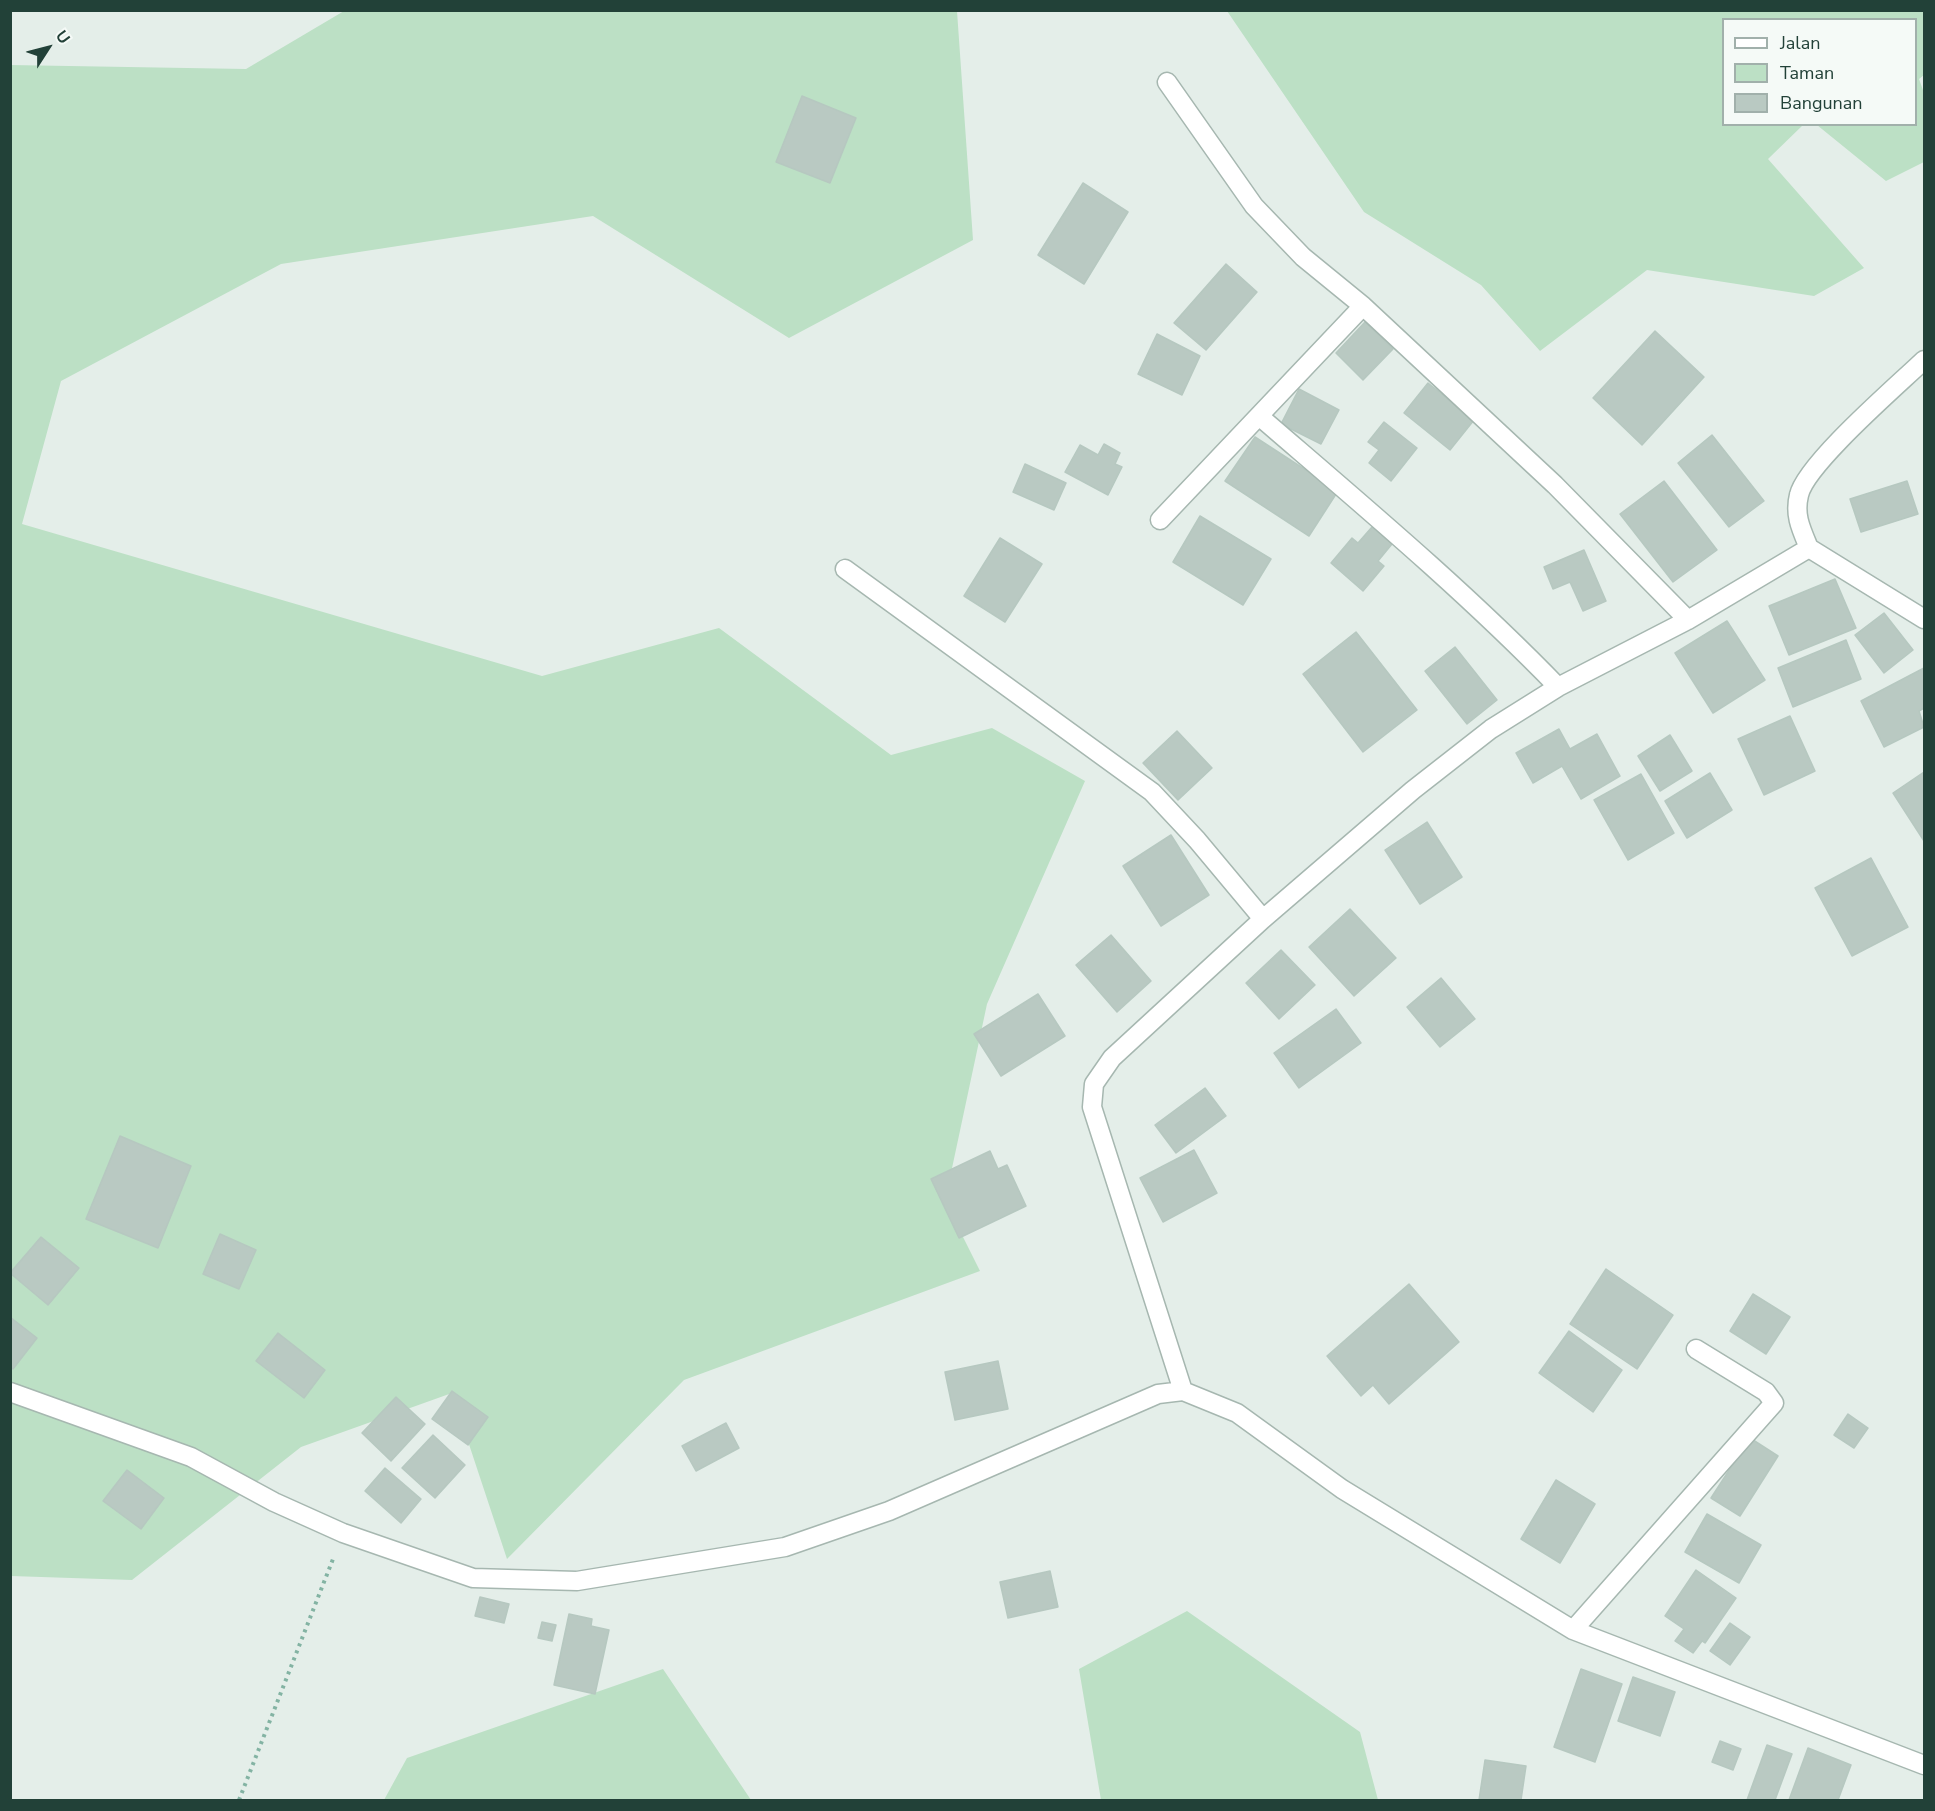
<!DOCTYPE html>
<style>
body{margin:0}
#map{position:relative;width:1935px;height:1811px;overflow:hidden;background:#e4eee9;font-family:"Nunito Sans",sans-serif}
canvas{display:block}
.frame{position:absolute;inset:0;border:12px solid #224138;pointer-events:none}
.legend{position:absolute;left:1722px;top:18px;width:195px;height:108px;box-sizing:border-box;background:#f5faf7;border:2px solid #a1b0ab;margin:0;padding:8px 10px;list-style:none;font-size:18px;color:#224138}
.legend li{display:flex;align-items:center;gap:12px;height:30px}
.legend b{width:30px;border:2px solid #a1b0ab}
.north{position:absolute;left:18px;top:18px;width:60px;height:60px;-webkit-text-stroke:4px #f5faf7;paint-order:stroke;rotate:54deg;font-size:16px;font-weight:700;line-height:24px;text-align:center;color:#224138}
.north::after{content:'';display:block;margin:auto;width:21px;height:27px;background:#224138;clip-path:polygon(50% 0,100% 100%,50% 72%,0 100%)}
</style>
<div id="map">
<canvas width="1935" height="1811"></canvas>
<div class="frame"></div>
<ul class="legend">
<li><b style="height:8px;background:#fff"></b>Jalan</li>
<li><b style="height:16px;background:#bce0c5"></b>Taman</li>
<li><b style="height:16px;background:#b9c9c2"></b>Bangunan</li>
</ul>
<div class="north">U</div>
</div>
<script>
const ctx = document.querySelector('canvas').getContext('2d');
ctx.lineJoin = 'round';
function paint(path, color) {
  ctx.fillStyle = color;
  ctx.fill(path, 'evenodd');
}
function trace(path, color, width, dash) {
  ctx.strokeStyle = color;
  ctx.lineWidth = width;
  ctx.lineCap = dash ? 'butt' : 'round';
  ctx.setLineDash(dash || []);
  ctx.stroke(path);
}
const green = new Path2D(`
 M344,11H957L973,240L789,338L593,216L281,264L61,381L22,524L542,676L719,628L891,755L992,728L1085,781L987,1004L945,1201L980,1271L684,1380L507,1559L452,1393L301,1447L132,1580L11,1576L10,65L246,69Z
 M1227,11H1924V75L1919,79L1924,93V162L1886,181L1817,125L1916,124V20H1724V124L1803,125L1768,159L1864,268L1814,296L1647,270L1540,351L1481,285L1364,212Z
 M1187,1611L1360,1732L1378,1800H1101L1079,1669Z
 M663,1669L751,1800H384L407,1758Z`);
const building = new Path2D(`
 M802,96L856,118L830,183L776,162Z
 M1083,183L1128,212L1084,284L1038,255Z
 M1226,264L1257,292L1206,350L1174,323Z
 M1365,322L1393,349L1363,380L1336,353Z
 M1655,331L1704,377L1642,445L1593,398Z
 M1157,334L1200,356L1182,395L1138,374Z
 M1428,383L1474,420L1450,450L1404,413Z
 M1299,389L1339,410L1321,444L1281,424Z
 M1384,422L1417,448L1391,481L1369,463L1379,450L1368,442Z
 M1712,435L1764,501L1729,527L1678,463Z
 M1255,437L1338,491L1309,536L1225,481Z
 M1104,444L1120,453L1115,464L1122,467L1108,495L1065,472L1080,445L1098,455Z
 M1025,464L1066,483L1054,510L1013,492Z
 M1664,481L1717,550L1673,582L1620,514Z
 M1907,481L1918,514L1861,532L1850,499Z
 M1200,516L1271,559L1243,605L1173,562Z
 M1372,527L1392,544L1378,561L1384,566L1363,591L1331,563L1352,538L1358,543Z
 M1000,538L1042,564L1005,622L964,596Z
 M1584,550L1606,601L1583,611L1570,582L1553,589L1544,567Z
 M1835,579L1856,628L1789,655L1769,606Z
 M1884,613L1913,650L1884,673L1855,635Z
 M1727,621L1765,680L1713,713L1675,653Z
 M1356,632L1417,710L1363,752L1303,674Z
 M1846,640L1861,679L1793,707L1778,668Z
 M1455,647L1497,700L1467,724L1425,671Z
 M1924,668V708L1919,711L1924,727L1884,747L1861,701Z
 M1790,716L1815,771L1764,795L1738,739Z
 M1559,729L1570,749L1597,734L1620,776L1581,799L1562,766L1533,783L1516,753Z
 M1177,731L1212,768L1178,800L1143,763Z
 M1670,735L1692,771L1660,791L1638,756Z
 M1924,772V841L1893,793Z
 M1710,773L1732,810L1687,838L1665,801Z
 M1641,774L1674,833L1628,860L1594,800Z
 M1427,822L1462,877L1420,904L1385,850Z
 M1171,835L1209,895L1161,926L1123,866Z
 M1871,858L1908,927L1852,956L1815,888Z
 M1350,909L1396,958L1354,996L1309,947Z
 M1111,935L1151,981L1117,1012L1076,965Z
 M1281,950L1315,985L1279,1019L1246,983Z
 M1441,978L1475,1019L1440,1047L1407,1007Z
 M1038,994L1065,1036L1001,1076L974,1034Z
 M1336,1009L1361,1043L1299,1088L1274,1053Z
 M1205,1088L1226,1116L1176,1153L1155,1125Z
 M120,1136L191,1166L158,1248L86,1219Z
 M1194,1150L1217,1193L1163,1222L1140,1178Z
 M990,1151L998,1169L1007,1165L1026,1206L959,1238L931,1179Z
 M220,1234L256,1250L239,1289L203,1274Z
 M41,1237L79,1268L48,1305L10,1273Z
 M1606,1269L1673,1315L1637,1369L1570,1324Z
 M1409,1284L1459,1342L1389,1404L1373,1385L1361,1396L1327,1356Z
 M1753,1294L1790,1317L1766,1354L1730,1331Z
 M10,1317L37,1338L13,1369L10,1367Z
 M1569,1331L1622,1370L1593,1412L1539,1373Z
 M278,1333L325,1370L304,1398L256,1361Z
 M998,1361L1008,1409L955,1420L945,1372Z
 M452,1391L488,1417L468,1445L432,1419Z
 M396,1397L425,1424L391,1461L362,1433Z
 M1848,1414L1868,1428L1854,1448L1834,1435Z
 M726,1423L739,1448L696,1471L682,1446Z
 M433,1435L465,1465L435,1498L402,1468Z
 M1750,1438L1778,1456L1740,1516L1711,1498Z
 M385,1468L421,1499L401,1523L365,1491Z
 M127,1470L164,1498L141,1529L103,1501Z
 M1556,1480L1595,1504L1560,1563L1521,1539Z
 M1707,1514L1761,1545L1739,1583L1685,1552Z
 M1696,1570L1736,1598L1705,1643L1702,1641L1693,1653L1675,1641L1684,1629L1665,1616Z
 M1050,1571L1058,1607L1008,1618L1000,1582Z
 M480,1597L509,1604L504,1623L475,1616Z
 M569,1614L592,1619L591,1626L609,1630L595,1694L554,1685Z
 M542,1622L556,1625L552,1641L538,1638Z
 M1730,1623L1750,1637L1730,1665L1710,1651Z
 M1581,1669L1622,1684L1595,1762L1554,1747Z
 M1633,1677L1675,1692L1660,1736L1618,1721Z
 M1720,1741L1741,1749L1733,1770L1712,1762Z
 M1767,1745L1792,1754L1775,1800H1747Z
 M1808,1748L1851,1765L1838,1800H1789Z
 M1485,1760L1526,1766L1521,1800H1479Z`);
const path = new Path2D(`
 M239,1800L333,1559`);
const minor = new Path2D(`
 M1167,82L1254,206L1303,257L1363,306L1555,485L1688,620
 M1259,416C1361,504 1464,590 1558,687
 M1160,520L1363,306
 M1809,548C1801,529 1794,515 1799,495C1806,464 1898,385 1924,360
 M845,569L1152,792L1197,840L1263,919
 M1183,1391L1092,1107L1094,1084L1112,1058L1263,919L1413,790L1491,729L1558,687L1688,620L1809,548L1924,619
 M10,1392L191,1457L274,1502L343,1533L473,1578L577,1581L785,1547L889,1511L1158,1394L1183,1391L1237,1413L1342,1489L1573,1630L1924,1765
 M1573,1630L1774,1403L1766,1392L1696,1349`);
paint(green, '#bce0c5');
paint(building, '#b9c9c2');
trace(building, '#b6c8c0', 1.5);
trace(minor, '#a6b7b0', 21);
trace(path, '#83b3a3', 4, [3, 4.5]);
trace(minor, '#fff', 18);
</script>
